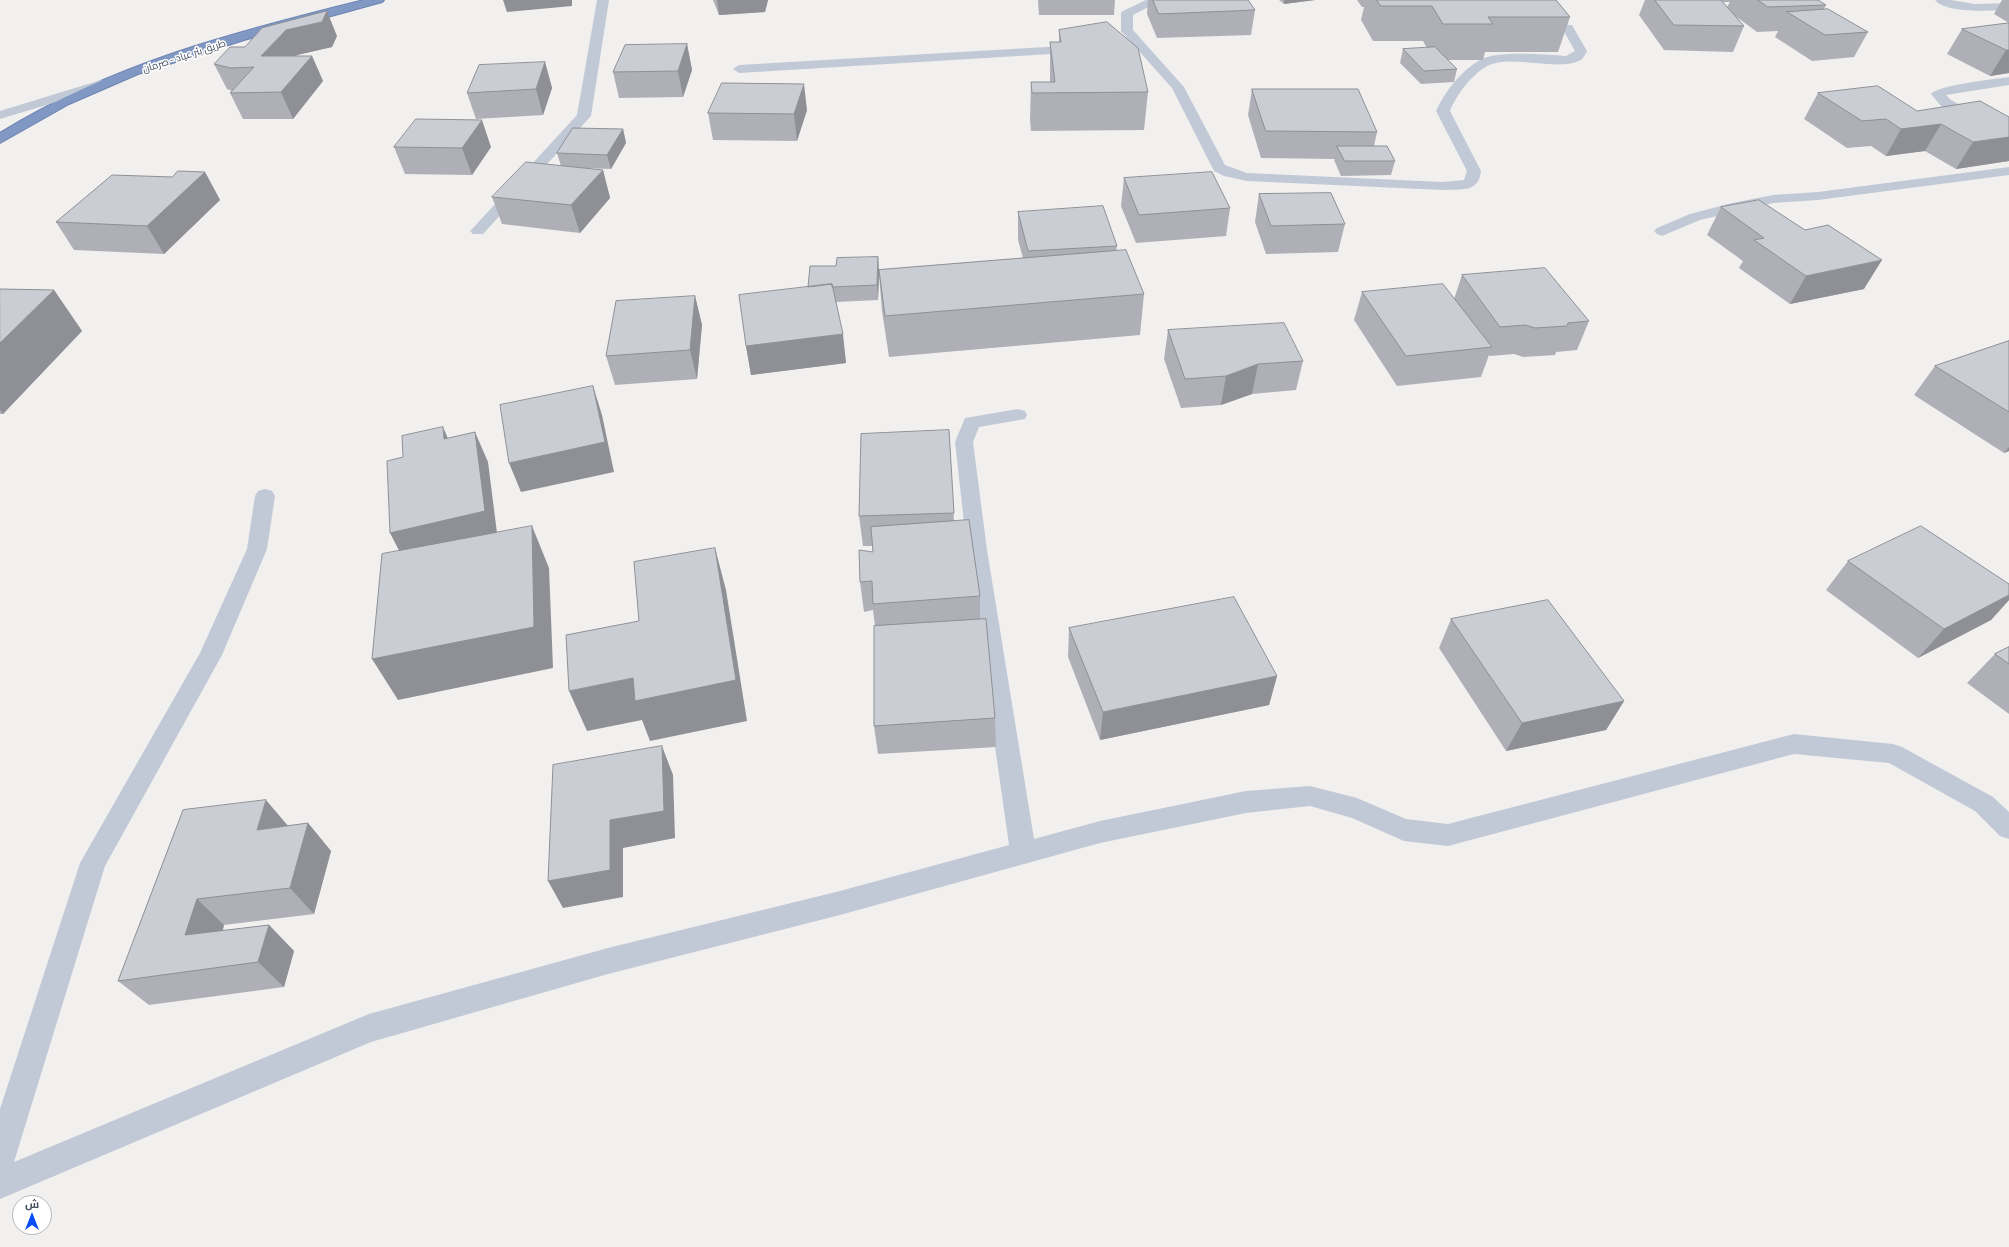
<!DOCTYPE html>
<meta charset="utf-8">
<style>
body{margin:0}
#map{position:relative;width:2009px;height:1247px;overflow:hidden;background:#f2efef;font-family:Barlow,Cairo,sans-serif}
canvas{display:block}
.north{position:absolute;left:12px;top:1195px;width:40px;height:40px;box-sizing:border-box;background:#fff;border:1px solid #b5b9bf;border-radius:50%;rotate:0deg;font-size:11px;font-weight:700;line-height:16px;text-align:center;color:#454f5f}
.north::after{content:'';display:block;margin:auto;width:14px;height:18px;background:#044df7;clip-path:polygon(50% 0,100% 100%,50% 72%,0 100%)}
</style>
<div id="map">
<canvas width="2009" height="1247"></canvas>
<div class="north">ش</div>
</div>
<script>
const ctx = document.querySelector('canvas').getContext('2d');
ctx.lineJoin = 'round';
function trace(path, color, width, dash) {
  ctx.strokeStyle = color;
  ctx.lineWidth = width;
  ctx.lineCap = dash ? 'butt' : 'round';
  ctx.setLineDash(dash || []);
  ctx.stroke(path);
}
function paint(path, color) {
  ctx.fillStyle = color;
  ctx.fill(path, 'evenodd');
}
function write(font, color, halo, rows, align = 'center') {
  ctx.font = font + ' Barlow,Cairo,sans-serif';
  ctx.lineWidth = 3;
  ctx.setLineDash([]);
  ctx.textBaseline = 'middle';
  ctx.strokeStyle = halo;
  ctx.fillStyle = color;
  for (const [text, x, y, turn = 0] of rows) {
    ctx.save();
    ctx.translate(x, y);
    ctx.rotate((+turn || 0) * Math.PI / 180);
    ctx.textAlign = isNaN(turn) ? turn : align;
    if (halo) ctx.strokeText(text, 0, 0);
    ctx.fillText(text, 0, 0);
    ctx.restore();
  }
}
const street = new Path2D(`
 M597,0H609L591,116L483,234H473L470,231L473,228L577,115Z
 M1146,0H1162L1133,15V30L1184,87L1225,165L1247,173L1443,182L1464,180L1467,171L1436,111C1445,91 1461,71 1480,60C1498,50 1546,55 1566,56L1575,51L1562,28L1564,25H1572L1587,51C1586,53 1584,57 1582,59C1563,73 1513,54 1489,65C1473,73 1456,95 1450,111L1481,171C1479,193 1461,189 1443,190L1247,181L1224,176L1214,171L1172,88L1121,31V13L1123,11Z
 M1935,0H1951L1975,4L2009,3V9C1993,11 1946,14 1935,0Z
 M1080,45L1084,46L1086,49L1084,52L739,73L733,69L739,65Z
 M2009,77V85L1946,95L1951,100L2009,132V142L1941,106L1931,94C1938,85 1995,79 2009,77Z
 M101,80L107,84L106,87L0,119V111Z
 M2009,167V175L1818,200L1773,203L1700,220L1662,236L1657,234L1654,231L1657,228L1690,214L1732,203L1773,195L1818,192Z
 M1018,409L1025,411L1027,415L1025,419L979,427L973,442L987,550L1034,839L1100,821L1246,791L1310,786L1357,798L1406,819L1448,824L1794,734L1893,744L1902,747L1993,797L2009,812V839L2000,836L1975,811L1889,763L1794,754L1448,846L1404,841L1352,818L1310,806L1246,813L1100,843L840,915L608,974L371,1042L0,1199V1109L80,863L200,653L247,549L255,496L258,491L265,489L272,491L275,496L267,549L222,655L105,866L14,1162L369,1014L608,948L840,891L1009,845L967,550L955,442L965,418Z`);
const highway = new Path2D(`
 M364,0H384L382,2L244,40L138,74L69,104L0,143V133C111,64 238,31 364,0Z`);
const wall = new Path2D(`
 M713,0H768L765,12L719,15Z
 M1038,0H1115L1114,15H1039Z
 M1148,0H1248L1255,10L1251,35L1157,38L1147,14Z
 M1279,0H1315L1284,4Z
 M1357,0H1556L1570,17L1558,52H1485L1483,60H1448L1457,69L1454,82L1421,84L1400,63L1403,49L1427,48L1423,41H1373L1361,20L1364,7H1362Z
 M1645,0H1818L1826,5L1824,9L1868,32L1854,57L1812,61L1775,37L1778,31L1757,32L1734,15L1744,26L1733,52L1664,50L1639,15ZM1723,2H1730L1727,7Z
 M2002,0H2009V23L1994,14Z
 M2009,23V73L1990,76L1947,54L1962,29Z
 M1059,30L1148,92L1144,130L1031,131L1030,120L1031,82H1050V42H1059Z
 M337,36L332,47L297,55L296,56H312L323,81L293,119H243L230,93L232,91L227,89L214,64L245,47Z
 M687,44L692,70L683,97L619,98L613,72Z
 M545,62L552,88L543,115L476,119L467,93Z
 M1252,89L1377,132L1374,146L1395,161L1391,175L1341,176L1334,160L1335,159L1261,158L1248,115Z
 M1818,93L1917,111L2009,117V161L1956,169L1925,151L1886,156L1871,146L1847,148L1804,119Z
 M807,110L797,141L713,140L708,113Z
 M623,129L626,143L611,169L580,168L603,170L610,198L580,233L502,224L492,197L561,166L557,153Z
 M394,147H491L472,175L405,174Z
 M205,172L220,200L164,254L74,250L56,222Z
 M1124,178L1230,208L1226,236L1136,243L1121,206Z
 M1259,194L1345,224L1338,252L1266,254L1255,222Z
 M1721,207L1864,289L1790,304L1739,268L1743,261L1707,235Z
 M1018,212L1117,246L1116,251L1144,294L1140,335L889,357L882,311L879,275L878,300L836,302L846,363L751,375L746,346L808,287L836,266L878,257L879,270L1023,258L1018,240Z
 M1462,275L1589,321L1577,350L1556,352L1555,355L1523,357L1514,354L1490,356L1489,355L1481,377L1397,386L1354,320L1362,292L1454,299Z
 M0,289L54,290L82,331L3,414H0Z
 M695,296L702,325L697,379L615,385L606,356Z
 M1168,330L1303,361L1296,390L1252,394L1221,405L1181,408L1164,359Z
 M2009,341V451L2004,453L1914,395L1935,366Z
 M949,430L954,521L980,596V620L995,718L996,747L878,754L874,726L875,626L873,610L864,612L860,582L873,552V546H863L859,516Z
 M1848,561L2009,584V600L1991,620L1918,658L1826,590Z
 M1451,619L1624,701L1606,730L1506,751L1439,648Z
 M1069,628L1277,676L1269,705L1100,740L1068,657Z
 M2009,647V714L1967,683L1995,654Z
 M183,810L288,826L308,823L331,851L314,914L224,925L223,931L269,925L294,951L284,987L149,1005L118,981Z`);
const shadedWall = new Path2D(`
 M503,0H572V6L507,12Z
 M717,0H768L765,12L719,15Z
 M1284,0H1315L1284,4Z
 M327,11L337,36L332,47L297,55L273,82L261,56L286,30Z
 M687,44L692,70L683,97L678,71Z
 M2006,50H2009V73L1990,76Z
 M312,56L323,81L293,119L281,92Z
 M545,62L552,88L543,115L536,89Z
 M804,84L807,110L797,141L794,114Z
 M482,120L491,147L472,175L462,148Z
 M1941,124L1925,151L1886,156L1901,129Z
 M623,129L626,143L611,169L607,155Z
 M2009,137V161L1956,169L1973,142Z
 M603,170L610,198L580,233L571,205Z
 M205,172L220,200L164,254L147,226Z
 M878,257L879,273L878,300L877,285Z
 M1882,260L1864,289L1790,304L1806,276Z
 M54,290L82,331L3,414L0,410V343Z
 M695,296L702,325L697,379L690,350Z
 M843,334L846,363L751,375L746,346Z
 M1258,364L1252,394L1221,405L1226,376Z
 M593,386L602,415L614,472L521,492L509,463Z
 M443,427L456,457L444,439Z
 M475,432L488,462L498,541L405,562L390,533Z
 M2009,447V451L2004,453Z
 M532,526L549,568L553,668L398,700L372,659Z
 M715,548L726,590L747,721L650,741L642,720L587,731L569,691L633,678Z
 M2009,595V600L1991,620L1918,658L1944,629Z
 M1277,676L1269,705L1100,740L1103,712Z
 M1624,701L1606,730L1506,751L1522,723Z
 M662,746L673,775L675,838L623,848V897L563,908L548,881L610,820Z
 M266,800L289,827L257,830Z
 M308,823L331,851L314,914L290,888Z
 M197,899L224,925L213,961L185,935Z
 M269,925L294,951L284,987L258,962Z`);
const building = new Path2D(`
 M1153,0H1248L1255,10L1159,14Z
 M1377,0H1556L1570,17H1488L1493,24H1443L1432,6H1381Z
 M1655,0H1721L1744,26L1674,25Z
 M1758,0H1818L1826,5L1768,7Z
 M1828,9L1868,32L1825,35L1787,12Z
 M327,11L322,22L286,30L261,56H312L281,92L230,93L254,67L231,68L214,64L230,47H245L262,28Z
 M1107,22L1138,48L1148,92L1032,93L1031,82H1055L1050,42H1061L1059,30Z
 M2008,23H2009V50H2006L1962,29Z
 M687,44L678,71L613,72L625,45Z
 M1435,47L1457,69L1424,71L1403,49Z
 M545,62L536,89L467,93L479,65Z
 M722,83L804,84L794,114L708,113Z
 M1878,86L1917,111L1980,101L2009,117V137L1973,142L1941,124L1901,129L1886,119L1862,121L1818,93Z
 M1252,89H1358L1377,132L1266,131Z
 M416,119L482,120L462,148L394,147Z
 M573,128L623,129L607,155L557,153Z
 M1337,146H1387L1395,161H1345Z
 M526,162L603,170L571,205L492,197Z
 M178,171L205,172L147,226L56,222L112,175L172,177Z
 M1212,172L1230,208L1139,215L1124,178Z
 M1331,193L1345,224L1271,226L1259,194Z
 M1759,200L1805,230L1828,225L1882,260L1806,276L1754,240L1764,238L1721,207Z
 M1103,206L1117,246L1028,251L1018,212Z
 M1126,250L1144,294L885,316L879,270Z
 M878,257L877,285L832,287V284L808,287L810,266H836L837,258Z
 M1545,268L1589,321L1568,323L1567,326L1535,328L1525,325L1500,327L1462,275Z
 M832,284L843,334L746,346L739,295Z
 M1443,284L1492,347L1406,356L1362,292Z
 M0,289L54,290L0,343Z
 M695,296L690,350L606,356L616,301Z
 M1284,323L1303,361L1258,364L1226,376L1185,379L1168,330Z
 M2009,341V412L1935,366Z
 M593,386L605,442L509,463L500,405Z
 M443,427L444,439L475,432L485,511L390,533L387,461L403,457L402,436Z
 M949,430L954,513L859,516L861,434Z
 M969,520L980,596L873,604L872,581L860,582L859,550L873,552L871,527Z
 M532,526L534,627L372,659L382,554Z
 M1921,526L2009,584V595L1944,629L1848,561Z
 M715,548L736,680L635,701L633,678L569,691L566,635L639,621L634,562Z
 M1234,597L1277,676L1103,712L1069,628Z
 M1548,600L1624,701L1522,723L1451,619Z
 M986,619L995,718L874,726V626Z
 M2009,647V664L1995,654Z
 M662,746L664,811L610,820V870L548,881L553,765Z
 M266,800L257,830L308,823L290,888L197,899L185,935L269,925L258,962L118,981L183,810Z`);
const farStreetnames = [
 ["طريق بئر عياد - صرمان",184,56,-18]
];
trace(highway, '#6c83b0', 2);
paint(street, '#c1c9d6');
paint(highway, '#8198c4');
paint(wall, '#afb0b7');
paint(shadedWall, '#8e9095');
paint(building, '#cbcdd5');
trace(building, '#8e9095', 1);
write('10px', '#454f5f', '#fff', farStreetnames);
</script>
